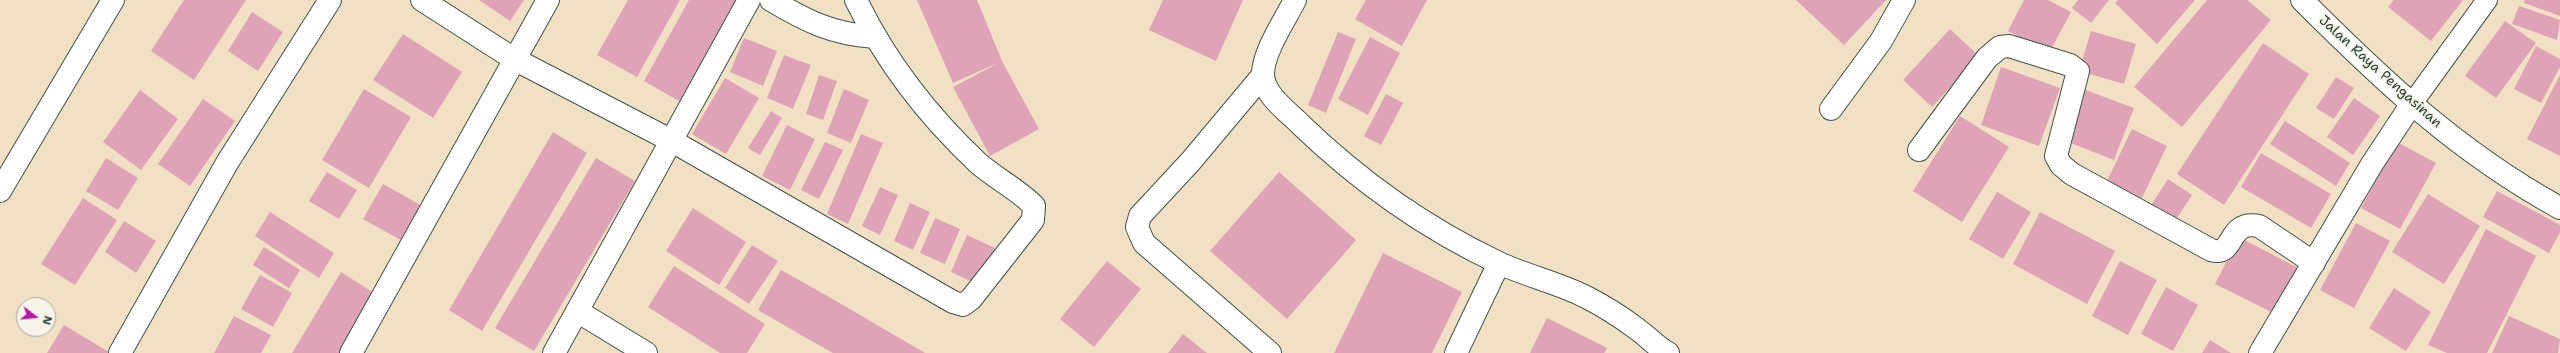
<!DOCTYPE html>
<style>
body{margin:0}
#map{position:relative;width:2560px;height:353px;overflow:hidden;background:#f1e0c3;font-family:"Shantell Sans",sans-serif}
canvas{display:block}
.north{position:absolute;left:16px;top:297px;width:40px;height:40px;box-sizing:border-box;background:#f7f3e8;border:1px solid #a1aaa0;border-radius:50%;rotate:106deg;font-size:11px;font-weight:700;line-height:16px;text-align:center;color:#1f3d34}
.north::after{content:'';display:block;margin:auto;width:14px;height:18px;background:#b5179e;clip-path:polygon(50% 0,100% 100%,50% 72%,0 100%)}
</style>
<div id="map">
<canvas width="2560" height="353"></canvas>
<div class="north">N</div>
</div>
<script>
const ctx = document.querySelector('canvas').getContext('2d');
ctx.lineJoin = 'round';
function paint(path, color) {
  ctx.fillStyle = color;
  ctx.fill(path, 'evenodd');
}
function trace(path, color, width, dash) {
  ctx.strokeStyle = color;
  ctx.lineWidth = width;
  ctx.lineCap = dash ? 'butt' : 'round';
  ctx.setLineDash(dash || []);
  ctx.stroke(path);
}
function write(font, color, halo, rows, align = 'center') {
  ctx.font = font + ' "Shantell Sans",sans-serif';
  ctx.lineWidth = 3.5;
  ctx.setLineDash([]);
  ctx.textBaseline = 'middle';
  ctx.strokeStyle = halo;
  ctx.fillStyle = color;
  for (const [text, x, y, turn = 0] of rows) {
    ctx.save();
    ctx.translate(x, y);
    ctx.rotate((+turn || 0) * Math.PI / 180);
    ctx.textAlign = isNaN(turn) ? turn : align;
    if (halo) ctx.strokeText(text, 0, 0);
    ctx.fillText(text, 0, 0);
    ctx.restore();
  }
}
const building = new Path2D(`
 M184,0H246L194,80L151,51Z
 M479,0H524L510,21Z
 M628,0H680L637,77L597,55Z
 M689,0H742L684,104L644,81Z
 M917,0H977L1002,61L1039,129L990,156L953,87L1000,62L953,83Z
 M1163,0H1243L1216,61L1149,30Z
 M1366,0H1427L1402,46L1355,19Z
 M1796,0H1886L1844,45Z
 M2024,0H2048L2071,12L2049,53L2008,31Z
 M2078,0H2109L2091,23L2072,8Z
 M2118,0H2195L2157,44L2115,3Z
 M2207,0H2247L2271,20L2182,127L2134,87Z
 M2394,0H2463L2431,41L2388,7Z
 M2525,0H2560V16L2524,3Z
 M2519,6L2560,20L2557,40L2512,24Z
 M252,12L283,32L258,71L228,51Z
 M2505,21L2536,43L2496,98L2465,76Z
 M1950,29L1979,56L1932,107L1903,80Z
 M2091,31L2136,44L2124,84L2079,71Z
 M1338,32L1356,39L1326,113L1308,105Z
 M403,34L462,72L433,118L373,80Z
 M1370,37L1400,53L1368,115L1338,99Z
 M744,38L777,51L763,86L730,72Z
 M2263,43L2309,74L2224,205L2177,174Z
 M2536,46L2560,59V67L2541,103L2514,89Z
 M784,55L811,65L793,109L767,98Z
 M2001,67L2060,88L2039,146L1981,125Z
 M819,75L837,81L823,120L806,114Z
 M2560,75V156L2527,139Z
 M2336,77L2354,88L2334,119L2316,108Z
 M725,78L759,98L726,154L692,134Z
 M364,89L411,117L369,188L322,160Z
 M844,89L869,100L851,143L827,133Z
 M2083,89L2134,108L2114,160L2063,140Z
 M140,90L178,119L141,170L103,142Z
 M1386,94L1403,103L1381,145L1364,136Z
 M2354,98L2380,116L2353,155L2327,137Z
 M203,99L235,121L190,186L158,164Z
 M771,111L782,118L760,155L748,148Z
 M1960,116L2009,147L1962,222L1913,191Z
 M2285,121L2350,163L2336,186L2270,144Z
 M787,125L815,139L790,190L762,176Z
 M2132,129L2167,146L2140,202L2105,185Z
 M553,132L587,153L482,331L449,310Z
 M861,134L883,143L848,224L827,214Z
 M825,142L843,150L819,199L801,190Z
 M2397,142L2436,163L2400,229L2361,208Z
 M2261,153L2331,194L2311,228L2241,187Z
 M106,158L138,178L118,210L86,191Z
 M596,158L635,181L534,351L495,328Z
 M327,172L357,190L339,219L309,201Z
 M1279,172L1356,240L1287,319L1210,251Z
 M2168,179L2192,195L2172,226L2148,210Z
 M383,184L426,208L406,243L363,219Z
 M880,187L898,195L880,235L862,226Z
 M2497,191L2560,225V232L2549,253L2483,217Z
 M1997,192L2031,212L2003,259L1969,239Z
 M2428,194L2480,226L2444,284L2392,252Z
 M83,198L117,220L75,285L41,264Z
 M910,203L930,212L913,250L894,241Z
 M693,208L746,242L719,285L666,251Z
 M270,212L334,253L319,278L255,236Z
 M2040,212L2115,251L2087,304L2013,264Z
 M935,218L960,229L945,264L920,253Z
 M124,221L156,241L136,273L105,252Z
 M2356,223L2390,241L2354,308L2320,290Z
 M2486,229L2536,256L2487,353H2447L2428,345Z
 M967,235L995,248L979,285L951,272Z
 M2239,237L2298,268L2275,314L2215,284Z
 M752,245L778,261L749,304L725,288Z
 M264,247L300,270L289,288L253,265Z
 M1383,253L1462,292L1432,353H1334Z
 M1107,261L1141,289L1094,347L1060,319Z
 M2120,261L2157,280L2128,335L2092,316Z
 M674,266L765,324L747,353H720L648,307Z
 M781,270L831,298L925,353H833L808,339L758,310Z
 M341,272L377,295L342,353H292Z
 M260,275L292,293L273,327L241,309Z
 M2166,287L2198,305L2173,351L2141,334Z
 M2394,288L2431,312L2406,351L2369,328Z
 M234,316L271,335L261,353H214Z
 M2509,316L2560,339L2558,353H2492Z
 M1547,318L1607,348L1604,353H1530Z
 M64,325L109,352L108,353H47Z
 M1183,334L1207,353H1168Z
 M2210,340L2231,353H2202Z`);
const service = new Path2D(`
 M2411,105L2487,0`);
const minor = new Path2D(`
 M422,0L514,59L672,141L953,302L963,305L971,299L1033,220L1034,206C1020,191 995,178 978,163C928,116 886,62 856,0
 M771,0C806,21 832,34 874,37
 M1295,0C1285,20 1263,52 1263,74C1263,94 1287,111 1300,124C1359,181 1425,228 1499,263C1527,276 1559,283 1586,297C1604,306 1621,317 1637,329C1648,337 1657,347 1668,353
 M1263,75L1191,161L1140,216L1137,227L1144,243L1270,353
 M1831,109L1881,41L1904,0
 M1919,150L1987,58L2000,47L2009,46L2070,65L2078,71L2056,156L2061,165L2072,174L2211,250C2236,258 2226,219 2259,226L2314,263
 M0,191L113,0
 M577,311L646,353
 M120,353L227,163L330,0
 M351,353L548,0
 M554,353L749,0
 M1456,353L1499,263
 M2260,353L2372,164L2411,105`);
const secondary = new Path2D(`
 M2302,0C2383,81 2458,152 2560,208`);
const streetNames = [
 ["Jalan Raya Pengasinan",2380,72,42]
];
paint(building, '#dfa3b7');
trace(service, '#3e5549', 22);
trace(minor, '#3e5549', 24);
trace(secondary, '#3e5549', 24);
trace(service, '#fff', 20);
trace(minor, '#fff', 22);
trace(secondary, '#fff', 22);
write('14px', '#1f3d34', '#f7f3e8', streetNames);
</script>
